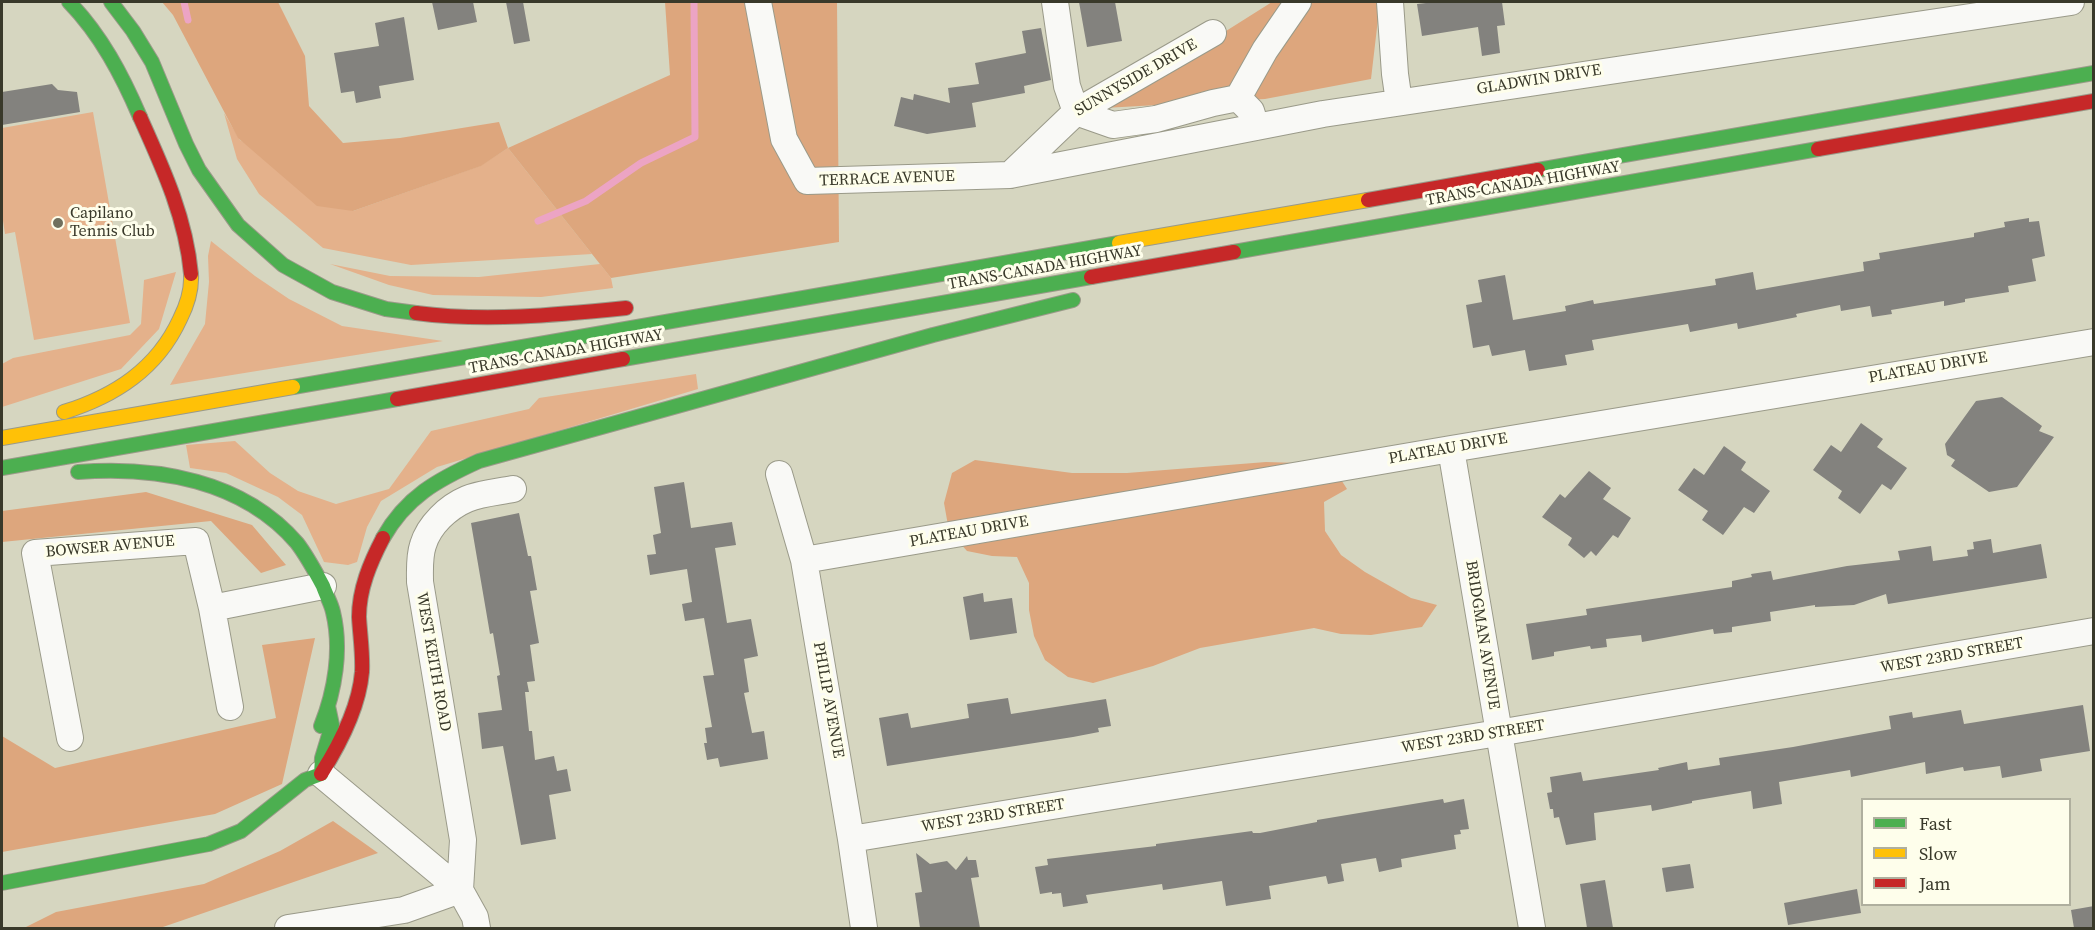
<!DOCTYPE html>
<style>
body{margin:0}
#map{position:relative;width:2095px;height:930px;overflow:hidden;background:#d6d6c0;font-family:"Source Serif 4",serif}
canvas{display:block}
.frame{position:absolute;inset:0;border:3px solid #39392a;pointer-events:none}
.legend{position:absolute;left:1861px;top:798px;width:210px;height:108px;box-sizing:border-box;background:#fefeeb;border:2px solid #afaf9e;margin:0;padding:8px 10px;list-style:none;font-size:18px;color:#39392a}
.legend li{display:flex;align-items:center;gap:12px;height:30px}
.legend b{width:30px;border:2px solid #afaf9e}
</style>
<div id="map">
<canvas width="2095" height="930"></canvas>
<div class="frame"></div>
<ul class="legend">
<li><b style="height:8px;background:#4caf50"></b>Fast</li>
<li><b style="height:8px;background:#ffc107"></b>Slow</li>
<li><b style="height:8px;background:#c62828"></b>Jam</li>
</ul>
</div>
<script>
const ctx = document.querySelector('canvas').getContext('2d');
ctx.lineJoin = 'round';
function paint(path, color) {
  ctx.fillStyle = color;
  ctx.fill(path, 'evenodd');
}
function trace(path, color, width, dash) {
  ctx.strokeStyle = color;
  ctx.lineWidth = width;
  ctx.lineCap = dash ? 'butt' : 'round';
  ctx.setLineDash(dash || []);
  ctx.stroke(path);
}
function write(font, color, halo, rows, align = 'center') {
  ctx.font = font + ' "Source Serif 4",serif';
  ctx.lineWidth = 6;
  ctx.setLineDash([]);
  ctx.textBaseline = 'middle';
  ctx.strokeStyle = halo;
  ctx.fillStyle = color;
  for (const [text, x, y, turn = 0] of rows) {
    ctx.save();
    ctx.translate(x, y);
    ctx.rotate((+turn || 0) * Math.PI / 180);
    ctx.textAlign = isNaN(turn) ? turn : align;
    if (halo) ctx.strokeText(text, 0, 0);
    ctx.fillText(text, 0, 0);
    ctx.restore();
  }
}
const green = new Path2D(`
 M93,112L130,323L34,340L15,232L5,234L2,214V128Z
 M224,113L240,140L353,211L480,166L508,148L592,254L411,265L323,248L259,194L237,159Z
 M211,241L255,276L289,299L342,326L443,341L170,385L205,324L209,282L208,256Z
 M330,264L390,276L479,277L600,264L611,278L613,288L541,297L433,295L389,285Z
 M176,272L159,329L121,369L2,407V364L13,358L130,335L141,324L144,280Z
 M696,374L698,389L437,467L381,501L367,527L357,562L348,565L324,562L302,515L278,497L226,473L190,468L186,445L235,441L270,473L298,491L336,504L389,489L431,431L529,409L539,398Z`);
const forest = new Path2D(`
 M162,2H278L305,56L309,106L343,143L400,138L499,122L508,148L670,75L665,2H837L839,242L611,278L508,148L481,166L353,211L317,206L238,138L173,15Z
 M1272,2H1380L1371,79L1265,99L1104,108Z
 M975,460L1072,473H1127L1266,462L1331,464L1347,489L1324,502L1325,531L1341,555L1365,572L1411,598L1437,605L1422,627L1371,635L1341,634L1314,628L1200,648L1153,666L1093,683L1068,677L1045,660L1034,636L1029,610V583L1017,557L992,556L967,551L949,531L944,503L952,473Z
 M146,492L252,525L286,565L261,573L211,521L2,542V511Z
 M315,638L282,784L215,814L2,852V736L55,768L276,718L262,645Z
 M333,821L378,853L160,928H24L56,912L204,884L280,851Z`);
const stream = new Path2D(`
 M184,2L188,20
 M538,221L586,201L641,163L695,137L694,2`);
const building = new Path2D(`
 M432,2H473L477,22L438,30Z
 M506,2H523L530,41L514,44Z
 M1079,2H1115L1122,41L1087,47Z
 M1435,2H1502L1505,25L1497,26L1500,53L1482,56L1478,27L1422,36L1417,4Z
 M404,17L414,80L379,86L381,98L356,103L354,91L341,93L334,53L379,46L375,23Z
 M1041,28L1051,80L1024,86L1025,93L972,103L976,127L927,134L894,126L901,97L913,100L914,94L950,103L948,88L979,84L975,63L1026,53L1022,31Z
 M52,84L58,90L77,92L80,112L2,125V92Z
 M2029,218V222L2039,221L2045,256L2032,259L2036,281L2008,286L2009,292L1965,299V302L1944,306V301L1891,310L1892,314L1872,317L1870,306L1841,311L1840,305L1796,314L1797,317L1738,329L1737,323L1690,332L1688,324L1592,340L1594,350L1565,355L1567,365L1529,371L1525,350L1492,356L1489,345L1473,348L1466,305L1482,302L1478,280L1505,275L1513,320L1566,311L1565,306L1593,300L1594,304L1716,285L1715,279L1753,272L1756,290L1864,271L1863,262L1880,259L1879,253L1974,237V233L2005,227L2004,222Z
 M2002,397L2042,426L2039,431L2054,437L2017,487L1989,492L1951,466L1955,460L1947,455L1945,444L1976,401Z
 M1861,423L1883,439L1877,447L1907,468L1891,490L1882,484L1860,514L1838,498L1842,491L1813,470L1831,445L1841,452Z
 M1724,446L1746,462L1741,470L1770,491L1754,513L1744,507L1723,535L1702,520L1708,511L1678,490L1694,468L1704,475Z
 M1589,471L1611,488L1603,499L1631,518L1618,538L1613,535L1596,556L1591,551L1584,558L1568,545L1572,538L1542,517L1560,494L1565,498Z
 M684,482L691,528L732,522L736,545L715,548L727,623L751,619L758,656L744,659L749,692L744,693L752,733L764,731L768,759L720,767L718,758L707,760L704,743H707L705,728L712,727L703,676L714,675L704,618L685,621L682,604L692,602L687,569L650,575L647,555L656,554L653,535L661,533L654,487Z
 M519,513L528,556H531L537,590L530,591L539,643L530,645L535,681L527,682L529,692H525L529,731H532L535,760L554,756L557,771L567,769L571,791L549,795L556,839L521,845L503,746L482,749L478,713L502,710L497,676L500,675L493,633L490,634L471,523Z
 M1991,539L1993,553L2041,544L2047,578L1888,604L1886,594L1854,605L1815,607V605L1770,612L1771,621L1732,627V632L1714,634L1713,629L1642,642L1641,635L1606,639L1607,647L1591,649L1590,646L1554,652V656L1532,660L1526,624L1587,615L1586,609L1732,587V581L1752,577L1751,574L1771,571L1773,580L1847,566L1900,560L1898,551L1931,546L1933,561L1968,556L1967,550L1974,549L1973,542Z
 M983,593L984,602L1012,598L1017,633L970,640L963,597Z
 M1008,698L1011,714L1106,699L1111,726L1098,728L1099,732L1073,737L887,766L879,718L908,713L911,728L969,718L967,704Z
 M2083,705L2090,751L2040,759L2042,771L2002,778L2000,766L1964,771L1963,767L1926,774L1925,762L1851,777L1850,770L1779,782L1782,804L1753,809L1751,791L1692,801V803L1652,811L1651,805L1594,813L1596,840L1566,845L1559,817L1554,818L1553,809H1550L1547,793L1552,792L1550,777L1581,772L1583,781L1659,770L1658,768L1687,762L1688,770L1720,765L1719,758L1793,747L1891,729L1889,716L1912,712L1913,718L1961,710L1964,724Z
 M1443,799L1444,803L1464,799L1469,829L1460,830L1461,834L1454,835L1456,849L1401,859L1402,867L1379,872L1376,858L1341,864L1344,881L1328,884L1326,876L1269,886L1271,899L1226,906L1222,881L1163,890L1162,884L1086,895L1088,903L1063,907L1061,893L1052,894V892L1040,894L1035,867L1048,865L1047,859L1156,846V844L1252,831L1253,833H1260L1317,822V820Z
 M916,853L930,864L947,861L956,870L967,856L968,860H976L979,877L971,878L980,928H920L915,893L922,892Z
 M1690,864L1694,888L1666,892L1662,868Z
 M1605,880L1613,928H1587L1580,884Z
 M1857,889L1861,913L1788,925L1784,903Z
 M2094,906V928H2074L2071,910Z`);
const street = new Path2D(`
 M758,2L784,139L807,181L1010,175L1323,114L2071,2
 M1055,2L1067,86L1076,112
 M1390,2L1395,74L1399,102
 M1238,98L1265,50L1298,2
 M1076,112L1113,125L1156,119L1213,103L1238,98L1251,111L1256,127
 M1010,175L1076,112L1213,33
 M1451,449L1532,928
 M779,474L804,560L851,839L864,928
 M804,560L1451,449L2094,342
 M212,608L230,707
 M70,738L35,553L196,541L212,608L323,586
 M321,774L460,890L475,917L477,928
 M851,839L1498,733L2094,631
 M460,890L463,840L420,582C420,570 419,557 423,545C429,525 448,507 467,499C481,493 498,492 513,489
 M288,928L404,910L460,890`);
const fast = new Path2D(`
 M69,2C101,35 122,75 140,117
 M111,2L133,31L152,62L186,144L199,170L238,225L283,265L332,292L386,309L416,313
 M1538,170L2094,73
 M1234,252L1818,149
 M623,359L1091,277
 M293,387L1119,243
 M2,468L397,399
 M78,472C156,466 243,480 297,543C307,556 315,571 323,586
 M383,538C406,497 437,480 479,461L933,335L1073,300
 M321,726C335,691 342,649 333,612C331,603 326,595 323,586
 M2,883L209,844L241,831L305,780L321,774L322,758L332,725L328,706`);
const slow = new Path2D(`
 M1119,243L1368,200
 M64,412C115,396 157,369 180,319C187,305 192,290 191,274
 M2,438L293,387`);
const jam = new Path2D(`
 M140,117C163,168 186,218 191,274
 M1818,149L2094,101
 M1368,200L1538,170
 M1091,277L1234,252
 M416,313C486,322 556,315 626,308
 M397,399L623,359
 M321,774C340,744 359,708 362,672C363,654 360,635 359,617C359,589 370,563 383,538`);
const markers = [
 [58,223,6,"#70705e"]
];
const streetNames = [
 ["SUNNYSIDE DRIVE",1136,78,-30],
 ["GLADWIN DRIVE",1539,80,-9],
 ["TERRACE AVENUE",887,179,-2],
 ["TRANS-CANADA HIGHWAY",1523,184,-10],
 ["TRANS-CANADA HIGHWAY",1045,268,-10],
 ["TRANS-CANADA HIGHWAY",566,352,-10],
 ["PLATEAU DRIVE",1928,368,-10],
 ["PLATEAU DRIVE",1448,449,-10],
 ["PLATEAU DRIVE",969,532,-10],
 ["BOWSER AVENUE",110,547,-5],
 ["BRIDGMAN AVENUE",1482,635,81],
 ["WEST 23RD STREET",1952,656,-10],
 ["WEST KEITH ROAD",433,662,80],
 ["PHILIP AVENUE",828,700,80],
 ["WEST 23RD STREET",1473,737,-9],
 ["WEST 23RD STREET",993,816,-9]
];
const poiNames = [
 ["Capilano",70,214],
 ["Tennis Club",70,232]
];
paint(green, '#e4b18b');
paint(forest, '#dda67d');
trace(stream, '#eca4c4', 7);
paint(building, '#83827e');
trace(street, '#9a9a89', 28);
trace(fast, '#9a9a89', 16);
trace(slow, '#9a9a89', 16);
trace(jam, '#9a9a89', 16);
trace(street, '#f9f9f6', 26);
trace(fast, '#4caf50', 14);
trace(slow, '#ffc107', 14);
trace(jam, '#c62828', 14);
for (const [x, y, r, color] of markers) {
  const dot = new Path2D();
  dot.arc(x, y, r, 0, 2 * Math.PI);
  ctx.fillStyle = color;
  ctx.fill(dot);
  trace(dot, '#fefeeb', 2);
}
write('16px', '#39392a', '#fefeeb', streetNames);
write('16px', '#39392a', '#fefeeb', poiNames, 'left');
</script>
